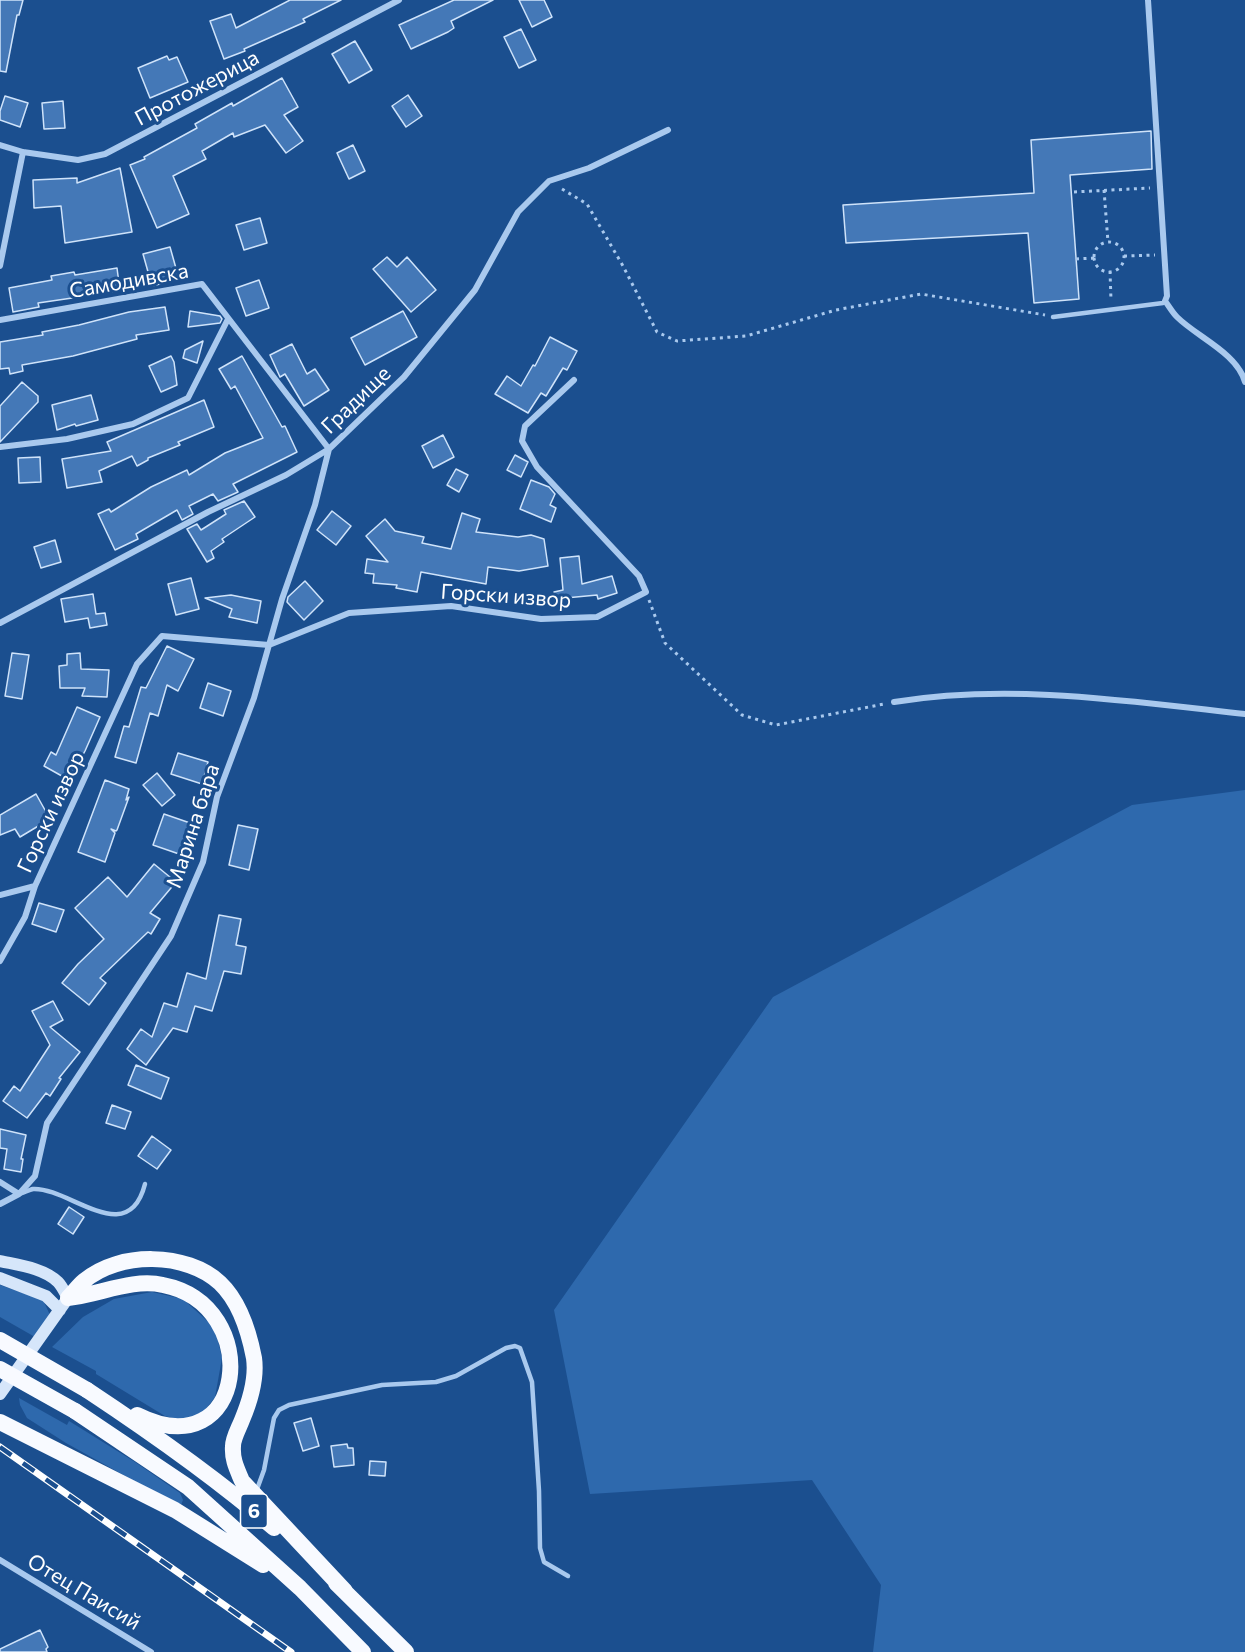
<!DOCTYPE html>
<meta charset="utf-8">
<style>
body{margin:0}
canvas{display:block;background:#1b4f8f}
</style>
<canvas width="1245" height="1652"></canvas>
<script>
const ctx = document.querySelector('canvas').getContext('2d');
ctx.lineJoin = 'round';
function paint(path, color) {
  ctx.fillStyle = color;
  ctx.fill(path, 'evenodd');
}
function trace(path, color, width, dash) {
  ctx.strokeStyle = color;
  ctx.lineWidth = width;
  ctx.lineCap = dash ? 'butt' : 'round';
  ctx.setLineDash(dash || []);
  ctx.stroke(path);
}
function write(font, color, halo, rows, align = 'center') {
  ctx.font = font + ' Commissioner,sans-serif';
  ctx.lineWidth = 6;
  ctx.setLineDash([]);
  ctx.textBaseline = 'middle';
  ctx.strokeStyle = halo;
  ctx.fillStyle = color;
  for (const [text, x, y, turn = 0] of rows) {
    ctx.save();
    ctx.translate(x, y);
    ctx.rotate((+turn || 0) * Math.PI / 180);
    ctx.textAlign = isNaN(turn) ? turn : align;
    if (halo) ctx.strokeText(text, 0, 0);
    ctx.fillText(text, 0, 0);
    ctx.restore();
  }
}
const green = new Path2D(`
 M1245,790V1652H873L881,1585L812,1480L590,1494L554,1310L773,997L1132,805Z
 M0,1285L43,1300L50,1315L35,1337L0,1317Z
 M152,1292L183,1299L215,1328L222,1358L215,1397L202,1414L180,1420L165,1416L96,1374V1371L52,1347L83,1317L114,1299Z
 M19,1398L67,1425L69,1421L135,1462L180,1493L183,1500L181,1505L172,1502L66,1443L27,1418L20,1405Z`);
const building = new Path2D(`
 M0,0H23L19,15H17L6,72L0,71Z
 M290,0H341L303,19L305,22L244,49L245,51L224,59L210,21L231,14L236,28Z
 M454,0H493L451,21L454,28L448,32L411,49L399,25Z
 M519,0H544L552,17L532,27Z
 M521,29L536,60L519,68L504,37Z
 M355,41L372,70L349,83L332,54Z
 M167,56L169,60L177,57L188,82L150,98L138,68Z
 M282,78L298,107L284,115L303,141L286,153L265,125L234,137L233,133L202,151L206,159L173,176L189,214L157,228L130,165L145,159L144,157L197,128L195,124L232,103L233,106Z
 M408,95L422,116L406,127L392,106Z
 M5,96L28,103L20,127L0,120V111Z
 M63,101L65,128L44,129L42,103Z
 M1151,131L1152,169L1070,175L1079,299L1034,303L1028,233L846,243L843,205L1034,193L1031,140Z
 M353,145L365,171L349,179L337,153Z
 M120,168L132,232L65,243L61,206L34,208L33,180L77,178V183Z
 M260,218L267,243L244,250L236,225Z
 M170,247L179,279L152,286L143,254Z
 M387,257L397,267L407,257L436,290L411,312L373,269Z
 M117,268L120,291L38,303L39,307L13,312L9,288L52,280L51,276L74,272L75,275Z
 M259,280L269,308L246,316L236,288Z
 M165,307L169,330L136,335L137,339L73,356L22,365L23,371L10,374L9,368L0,369V342L43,335L42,332L79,325L129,312Z
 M190,311L220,316L222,319L220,323L188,327Z
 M403,311L417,337L365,365L351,338Z
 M550,337L577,351L567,370L563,368L546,396L541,393L528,413L495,394L507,376L521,386L533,365L535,366Z
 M203,341L197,363L183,358L185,350Z
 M292,344L307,374L315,369L329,390L304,406L285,374L280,377L270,355Z
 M171,356L174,362L177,385L161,392L149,366Z
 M242,356L282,427L285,426L297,452L233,484L238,492L218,501L213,494L189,506L193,514L182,520L177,510L136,534L138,539L115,550L98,514L109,509L111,512L151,487L187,470L189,475L225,453L263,438L235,386L231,389L219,369Z
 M22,382L38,396V402L0,442V406Z
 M91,395L98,420L76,426L75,424L57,430L52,405Z
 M204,400L214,427L178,442L180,445L148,458V460L137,466L132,456L99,471L102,482L67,488L62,459L111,451L107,442Z
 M443,435L454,457L433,468L422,446Z
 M515,455L528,462L521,477L507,470Z
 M40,457L41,482L19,483L18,458Z
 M456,469L468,475L459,492L447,485Z
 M531,480L549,487L555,494L550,505L556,508L551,522L520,509Z
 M244,501L255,517L222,539L224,542L211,551L214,558L207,562L187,529L197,524L201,530L226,514L224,510Z
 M332,511L351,526L336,545L317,530Z
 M462,513L480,519L476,532L518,537L531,535L544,539L548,566L519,571L488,567L486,584L421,572L417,592L396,588L397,585L373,583L374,574L365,573L367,559L388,562L366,536L385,519L395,531L424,537L422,543L451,549Z
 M55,540L61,562L41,568L34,547Z
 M579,556L582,584L612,576L617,593L598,599L597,595L555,599L554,592L563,590L560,558Z
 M191,578L199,609L176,615L168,584Z
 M305,581L323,601L304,620L287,602L288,597Z
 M93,594L96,614L105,613L107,625L90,628L88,618L65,622L61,599Z
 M231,595L261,601L257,623L229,617L232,609L205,598Z
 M167,646L194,659L178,691L167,685L158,716L150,713L136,763L115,757L124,726L129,727L141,687L146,688Z
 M12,653L29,655L22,699L5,696Z
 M80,653L81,669L109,670L107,697L82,696L85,688H60L59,666L67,665V654Z
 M208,683L231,691L223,716L200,708Z
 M77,707L100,717L85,751L69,780L44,766L51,752L56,755Z
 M178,753L208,762L202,784L171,774Z
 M157,773L175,795L162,806L143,785Z
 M105,780L129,789L126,800L129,797L117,830L116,831L111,829L115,833L105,862L78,852Z
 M36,794L50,819L20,837L15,829L0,835V815Z
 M164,814L193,824L182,855L153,845Z
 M238,825L258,829L249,870L229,865Z
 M154,864L176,882L150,913L160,919L151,934L148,932L100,978L106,983L89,1005L62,983L78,964L104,939L75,908L108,877L127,897Z
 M39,903L64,910L56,932L32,924Z
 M219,915L241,919L236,945L246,947L241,974L224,971L212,1011L195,1006L187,1032L173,1028L146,1065L127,1049L141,1029L152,1037L164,1003L177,1007L187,973L206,979Z
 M53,1001L63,1020L50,1027L80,1052L59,1078L61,1079L50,1096L46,1093L27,1118L3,1101L14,1086L20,1091L50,1045L32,1011Z
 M136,1065L169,1078L161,1099L128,1085Z
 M112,1105L131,1112L125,1129L106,1123Z
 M0,1129L26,1135L21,1159H23L21,1172L4,1169L7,1149L0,1148Z
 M152,1136L171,1150L157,1169L138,1156Z
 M69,1207L84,1217L73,1234L58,1224Z
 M311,1418L319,1446L303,1451L294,1423Z
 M347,1444L348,1448H353L354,1465L334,1467L331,1446Z
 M370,1461L386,1462L385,1476L369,1475Z
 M40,1630L48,1647L46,1649L47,1652H0V1649Z`);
const path = new Path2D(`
 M562,189L587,204L623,266L657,332L677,341L746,336L836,310L921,294L1045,315
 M1104,190L1108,242
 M1074,192L1150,188
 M1094 257a15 15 0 1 1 30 0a15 15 0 1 1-30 0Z
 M1124,256L1155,255
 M1076,259L1094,258
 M1110,271L1111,300
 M649,600L665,643L742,715L776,725L884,704`);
const service = new Path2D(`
 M1053,317L1163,303L1165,301
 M19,1194C23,1193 29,1190 33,1189C69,1187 128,1250 145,1184
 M256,1492L264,1470L274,1418L279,1410L289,1405L382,1385L436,1382L456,1376L506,1348L515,1346L520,1348L532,1382L539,1491L540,1548L544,1562L568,1576`);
const minor = new Path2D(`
 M1148,0L1167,296L1165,301C1169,306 1172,312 1177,317C1197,337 1237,353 1245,382
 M0,145L23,152L78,160L105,154L399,0
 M0,266L23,152
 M0,320L202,284L329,449L315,505L282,599L254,698L217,797L203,862L171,936L47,1123L35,1176L19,1194L0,1204
 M0,447L67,439L133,424L188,398L228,319
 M0,623L208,512L286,475L329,449L404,377L475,290L518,212L549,181L589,168L668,130
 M894,702C1010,683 1129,701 1245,714
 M0,895L35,886
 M0,961L25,917L35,886L137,664L162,636L269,645L349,613L451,606L541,619L597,617L646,592L639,576L537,467L522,441L525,426L574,380
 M0,1182L19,1194
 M0,1560L151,1652`);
const secondary = new Path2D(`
 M0,1261C18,1265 44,1268 58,1282C62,1286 65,1293 68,1298L0,1394
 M0,1278L46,1296L60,1310`);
const trunk = new Path2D(`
 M68,1298C73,1293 78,1286 84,1281C119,1251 187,1252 220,1283C240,1302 249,1332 254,1358C257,1379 250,1401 242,1420C239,1428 233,1438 233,1446C232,1460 237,1469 242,1481L345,1591
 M68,1298C99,1295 132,1278 163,1285C265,1305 247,1470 137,1415
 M87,1390C152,1433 215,1477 274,1528
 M75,1411L188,1487L300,1588L363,1652
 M0,1422L175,1510L263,1565
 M336,1583L406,1652`);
const rail = new Path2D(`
 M0,1447L291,1652`);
const trunkBridge = new Path2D(`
 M0,1340L87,1390
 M0,1369L75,1411`);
const shields = [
 [254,1511,27]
];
const shieldNames = [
 ["6",254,1511]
];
const streetNames = [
 ["Протожерица",197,88,-28],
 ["Самодивска",129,281,-10],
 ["Градище",356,400,-44],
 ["Горски извор",506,596,4],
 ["Горски извор",51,812,-65],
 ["Марина бара",193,826,-72],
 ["Отец Паисий",84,1592,31]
];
paint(green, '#2e69ad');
paint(building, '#4478b7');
trace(building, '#cfe3fa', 1.5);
trace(path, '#a9c9ee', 3, [3, 4.5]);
trace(service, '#a9c9ee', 4.5);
trace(minor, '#a9c9ee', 6);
trace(secondary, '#d6e6fa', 12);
trace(trunk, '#f8faff', 16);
trace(rail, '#fff', 7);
trace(rail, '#1b4f8f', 4.5, [14]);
trace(trunkBridge, '#f8faff', 16);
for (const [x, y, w] of shields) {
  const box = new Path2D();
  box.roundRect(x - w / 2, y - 17, w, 34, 4.5);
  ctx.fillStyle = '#1b4f8f';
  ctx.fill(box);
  trace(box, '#fff', 1.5);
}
write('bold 20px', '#fff', null, shieldNames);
write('21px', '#fff', '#1b4f8f', streetNames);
</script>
